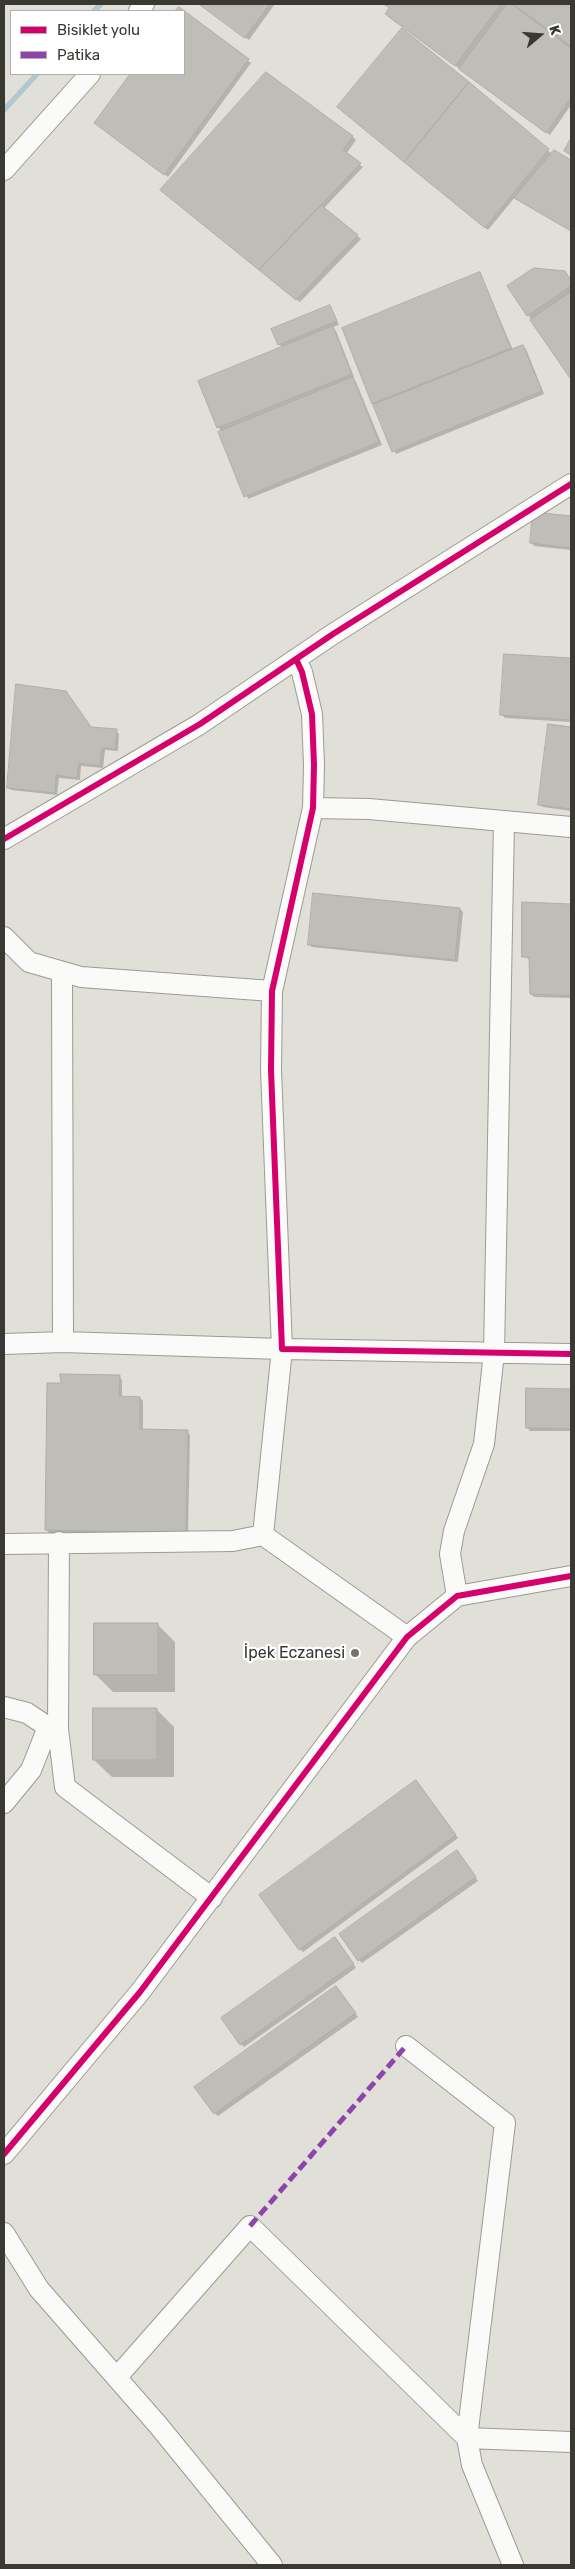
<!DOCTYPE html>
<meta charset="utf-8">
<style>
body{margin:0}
#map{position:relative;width:575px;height:2569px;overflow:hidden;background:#e1e0d8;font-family:Rubik,sans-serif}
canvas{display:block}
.frame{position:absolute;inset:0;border:5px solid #393832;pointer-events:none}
.legend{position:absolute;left:10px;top:10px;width:175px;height:65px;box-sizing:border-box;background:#fff;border:1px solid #b0afad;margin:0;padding:6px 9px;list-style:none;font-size:15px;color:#393832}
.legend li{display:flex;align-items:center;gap:10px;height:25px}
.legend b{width:25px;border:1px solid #b0afad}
.north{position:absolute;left:515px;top:10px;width:50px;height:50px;-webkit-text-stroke:4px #fff;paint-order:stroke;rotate:72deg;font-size:14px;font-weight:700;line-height:20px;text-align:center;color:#393832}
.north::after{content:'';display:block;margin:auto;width:18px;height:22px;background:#393832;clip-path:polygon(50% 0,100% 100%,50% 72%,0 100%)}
</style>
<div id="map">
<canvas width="575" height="2569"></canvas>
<div class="frame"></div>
<ul class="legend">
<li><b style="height:6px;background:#d6006c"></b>Bisiklet yolu</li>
<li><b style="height:6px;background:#8e44ad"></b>Patika</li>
</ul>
<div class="north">K</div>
</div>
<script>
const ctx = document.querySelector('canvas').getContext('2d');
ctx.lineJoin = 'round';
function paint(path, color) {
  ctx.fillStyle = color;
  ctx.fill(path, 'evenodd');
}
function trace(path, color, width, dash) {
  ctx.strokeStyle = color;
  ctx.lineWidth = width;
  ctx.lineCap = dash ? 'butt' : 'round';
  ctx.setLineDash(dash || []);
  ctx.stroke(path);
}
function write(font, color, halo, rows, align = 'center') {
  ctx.font = font + ' Rubik,sans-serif';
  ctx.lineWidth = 4.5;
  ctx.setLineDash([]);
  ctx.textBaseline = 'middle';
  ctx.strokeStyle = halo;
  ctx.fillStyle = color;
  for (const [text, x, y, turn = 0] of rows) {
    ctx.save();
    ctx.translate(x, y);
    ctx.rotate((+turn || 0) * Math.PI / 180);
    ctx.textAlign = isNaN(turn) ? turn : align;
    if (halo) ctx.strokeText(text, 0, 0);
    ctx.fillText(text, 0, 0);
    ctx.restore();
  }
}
const shadow = new Path2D(`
 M200,4H275L249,40Z
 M385,4H571V105L550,135L389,17L391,8Z
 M184,12L251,63L168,177L95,123L131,74H184Z
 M402,30L552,154L554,151L571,162V231L515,197L488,230L342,110Z
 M266,74L353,137L356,140L346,154L363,167L324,208L361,239L300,302L165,193Z
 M480,274L513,350L523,346L526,349L544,394L396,454L373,403Z
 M568,276L571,280V378L509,287Z
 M330,306L339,325L332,327L336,331L354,377L352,378L356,382L382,445L248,499L222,432L218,427L282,348L272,330Z
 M534,513L571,518V550L534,546L531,542Z
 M505,655L571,659V722L505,718L502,715Z
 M549,726L571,729V811L543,807L539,804Z
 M116,731L119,734L118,751L105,750L103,768L81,766L80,780L59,778L57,795L11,790L8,787Z
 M523,903L571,906V998L534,997L531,994V960L523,956Z
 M460,909L463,912L458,962L312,947L309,944Z
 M119,1377L122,1380V1398H140L143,1401V1431L187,1432L190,1435L188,1536L49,1533L46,1529Z
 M527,1390H571V1431H530L527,1427Z
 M157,1624L175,1642V1692H113L96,1675Z
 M156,1709L174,1727V1777H112L94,1760Z
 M419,1784L458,1838L303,1952L300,1949Z
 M460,1855L478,1881L362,1963L359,1960Z
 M338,1942L356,1968L244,2047L241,2044Z
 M339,1990L358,2017L218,2116L215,2113Z`);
const stream = new Path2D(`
 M94,11L101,4
 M4,110L37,74`);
const building = new Path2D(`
 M199,4H270L245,38Z
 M384,4H501L455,66L385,14L389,8Z
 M507,4H512L571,48V98L546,133L459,69Z
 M513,4H571V46Z
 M179,7L249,59L164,175L94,123L130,74H184V11H175Z
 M402,28L469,82L404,162L337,107Z
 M266,72L353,136L343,150L361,163L259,270L160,190Z
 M469,82L549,149L485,228L404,162Z
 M571,138V155L564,151Z
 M554,150L571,160V231L514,198Z
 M321,205L358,235L296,300L259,270Z
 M534,268L565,271L571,280V286L527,316L507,286Z
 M480,272L511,348L372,404L342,328Z
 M571,292V377L570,378L530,320Z
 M330,305L337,321L278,345L271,329Z
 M333,326L352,374L217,428L198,381Z
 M523,345L542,391L392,452L373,405Z
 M353,377L379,442L244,497L218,432Z
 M533,512L571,516V548L530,543Z
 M504,654L571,658V720L500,715Z
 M16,684L66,691L91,727L117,729L115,749L102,748L100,766L79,763L77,778L56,775L55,793L7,788Z
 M548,724L571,727V809L538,805Z
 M313,893L460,908L455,960L308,945Z
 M522,902L571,904V996L530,994L529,957H522Z
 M60,1374L120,1375L119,1396L140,1397V1429L188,1430L186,1533L45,1530L47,1383H61Z
 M526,1388L571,1389V1429L526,1428Z
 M94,1623H158V1675H94Z
 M93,1708H157V1760H93Z
 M416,1780L456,1835L299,1950L259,1895Z
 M457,1850L476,1877L358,1961L339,1934Z
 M335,1937L354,1964L240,2045L221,2018Z
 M336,1986L356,2013L214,2114L194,2087Z`);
const minor = new Path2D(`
 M139,11L144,4
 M4,170L90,74
 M296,659L302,672L312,714L314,765L313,808L272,991L271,1070L282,1349L571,1354
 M313,808L369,809L571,827
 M4,839L200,724L333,634L571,484
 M4,937L29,962L81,977L272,991
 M62,972L63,1342
 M4,1344L63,1342L282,1349L263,1535L407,1637
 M59,1542L58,1729L65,1787L212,1898
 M4,1544L233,1541L263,1535
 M457,1596L450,1554L454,1531L484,1444L494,1353L504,821
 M4,1707L27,1713L48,1727L58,1729
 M4,1803L31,1770L48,1727
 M406,2046L505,2123L467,2438L571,2442
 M4,2154L140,1992L407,1637L457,1596L571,1576
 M4,2233L39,2289L158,2425L272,2565
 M117,2377L250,2226L467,2438L472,2465L513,2565`);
const quiet = new Path2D(`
 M250,2226L406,2046`);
const cycleway = new Path2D(`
 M296,659L302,672L312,714L314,765L313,808L272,991L271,1070L282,1349L571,1354
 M4,839L200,724L333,634L571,484
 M4,2154L140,1992L407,1637L457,1596L571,1576`);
const markers = [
 [355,1653,5,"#74736c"]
];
const poiNames = [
 ["İpek Eczanesi",345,1653]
];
paint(shadow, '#0003');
trace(stream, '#b0c8d1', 5.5);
paint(building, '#bebdb7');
trace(building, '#aeaea8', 1);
trace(minor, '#9b9a94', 22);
trace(minor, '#fafaf9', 20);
trace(quiet, '#8e44ad', 5, [10, 5]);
trace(cycleway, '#d6006c', 6);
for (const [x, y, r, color] of markers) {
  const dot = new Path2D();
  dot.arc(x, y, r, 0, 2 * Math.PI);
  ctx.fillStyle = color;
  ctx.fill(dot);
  trace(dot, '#fff', 2);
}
write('16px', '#393832', '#fff', poiNames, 'right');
</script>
